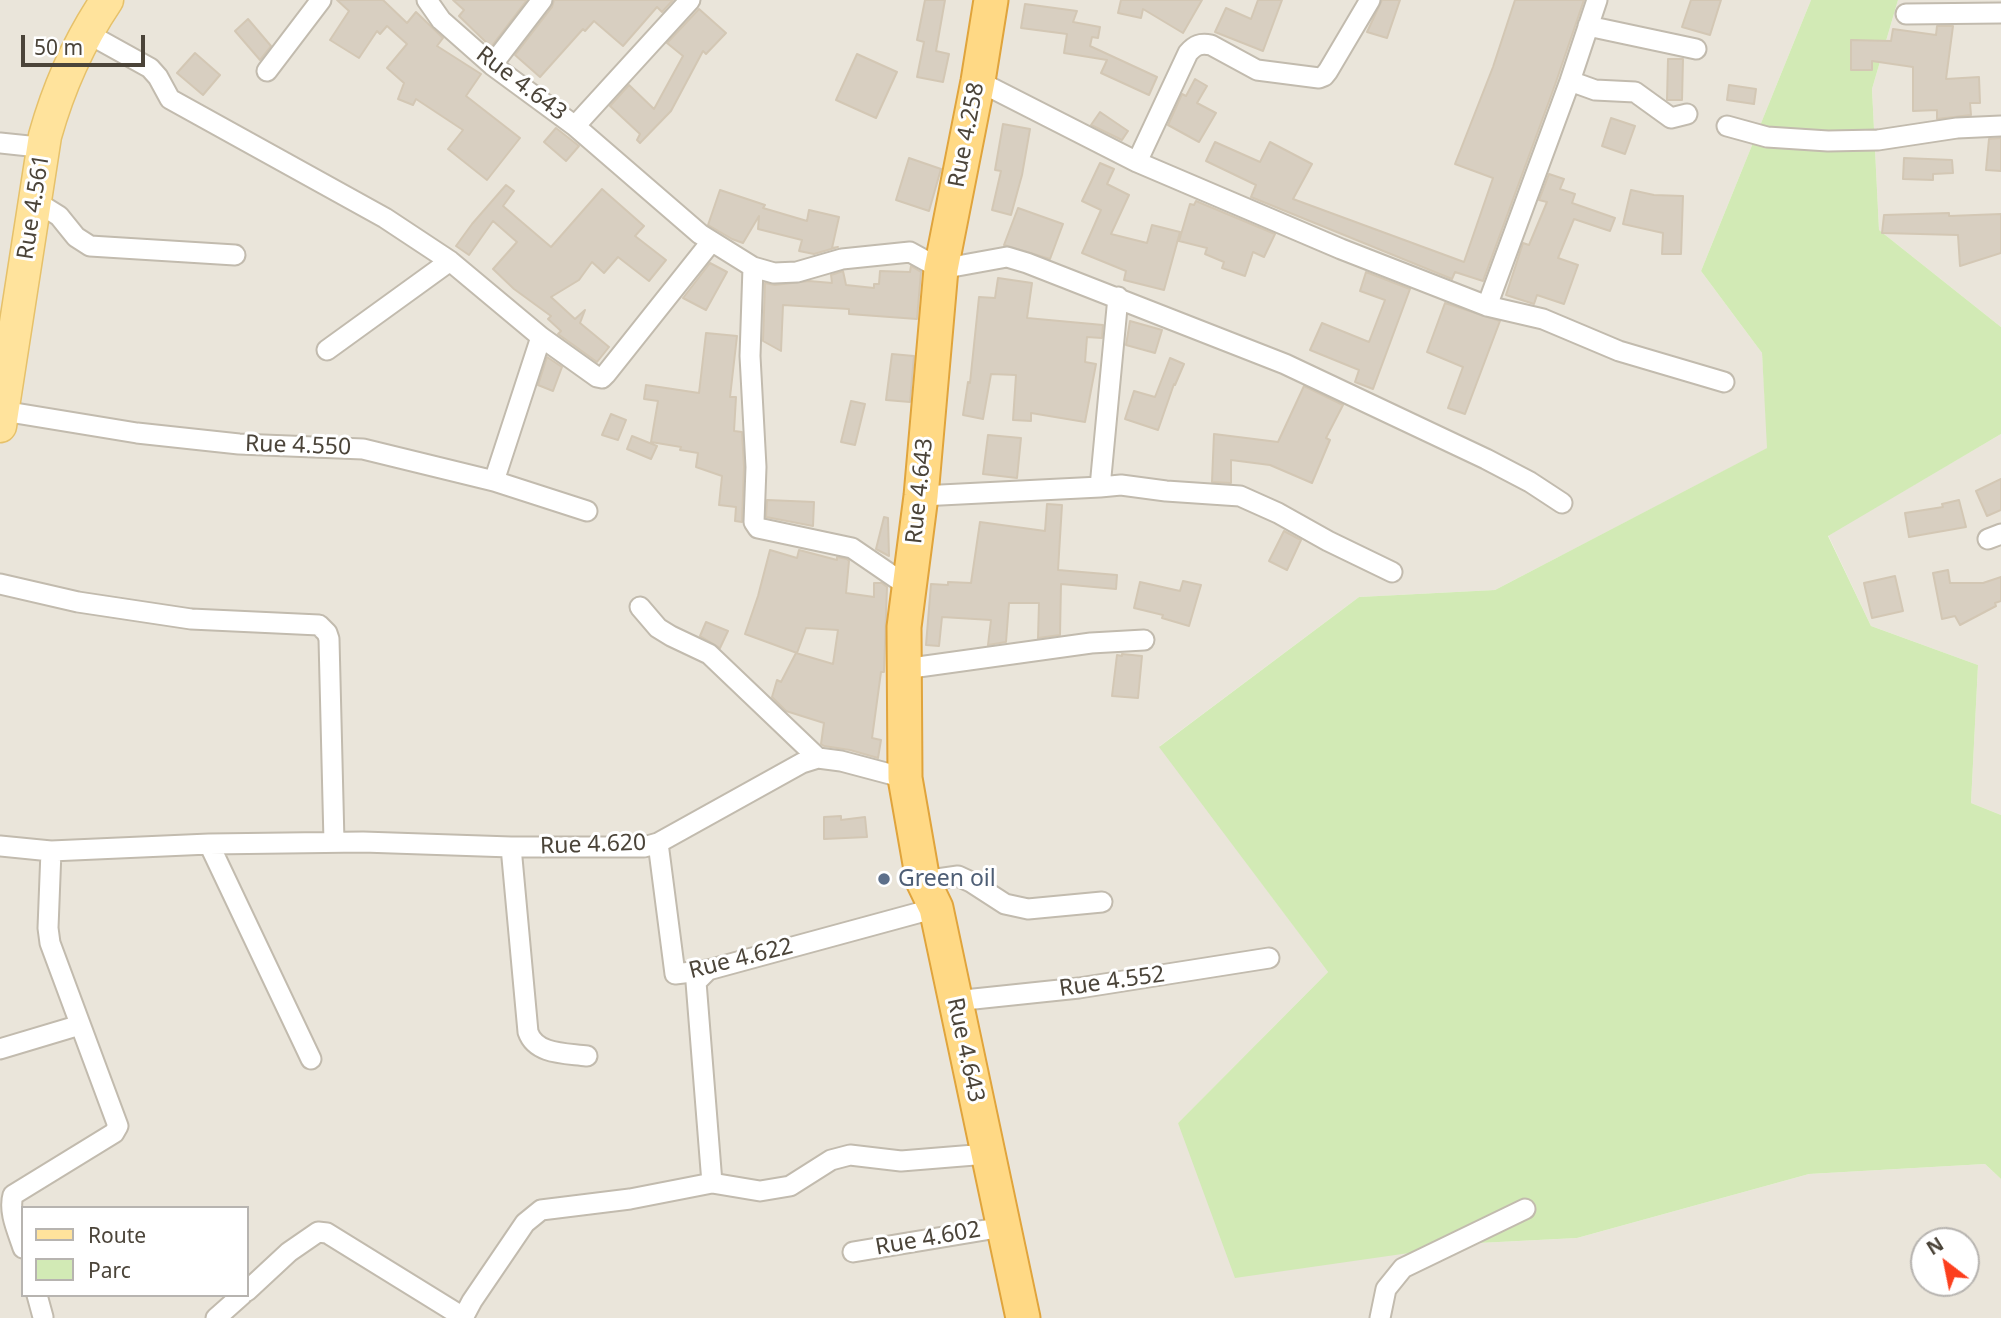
<!DOCTYPE html>
<style>
body{margin:0}
#map{position:relative;width:2001px;height:1318px;overflow:hidden;background:#f6f3ec;font-family:"Noto Sans",sans-serif}
canvas{display:block}
.legend{position:absolute;left:21px;top:1206px;width:228px;height:91px;box-sizing:border-box;background:#fff;border:2px solid #b7b4b0;margin:0;padding:9px 12px;list-style:none;font-size:21px;color:#4b4439}
.legend li{display:flex;align-items:center;gap:14px;height:35px}
.legend b{width:35px;border:2px solid #b7b4b0}
.north{position:absolute;left:1910px;top:1227px;width:70px;height:70px;box-sizing:border-box;background:#fff;border:2px solid #b7b4b0;border-radius:50%;rotate:328deg;font-size:19px;font-weight:700;line-height:28px;text-align:center;color:#4b4439}
.north::after{content:'';display:block;margin:auto;width:24px;height:32px;background:#fc3f1d;clip-path:polygon(50% 0,100% 100%,50% 72%,0 100%)}
.scale{position:absolute;left:21px;top:35px;width:124px;height:32px;box-sizing:border-box;border:4px solid #4b4439;border-top:0;padding-left:9px;font-size:21px;line-height:24px;white-space:nowrap;color:#4b4439;-webkit-text-stroke:5px #fff;paint-order:stroke}
</style>
<div id="map">
<canvas width="2001" height="1318"></canvas>
<ul class="legend">
<li><b style="height:9px;background:#ffe39c"></b>Route</li>
<li><b style="height:19px;background:#d2eab5"></b>Parc</li>
</ul>
<div class="north">N</div>
<div class="scale">50 m</div>
</div>
<script>
const ctx = document.querySelector('canvas').getContext('2d');
ctx.lineJoin = 'round';
function paint(path, color) {
  ctx.fillStyle = color;
  ctx.fill(path, 'evenodd');
}
function trace(path, color, width, dash) {
  ctx.strokeStyle = color;
  ctx.lineWidth = width;
  ctx.lineCap = dash ? 'butt' : 'round';
  ctx.setLineDash(dash || []);
  ctx.stroke(path);
}
function write(font, color, halo, rows, align = 'center') {
  ctx.font = font + ' "Noto Sans",sans-serif';
  ctx.lineWidth = 6;
  ctx.setLineDash([]);
  ctx.textBaseline = 'middle';
  ctx.strokeStyle = halo;
  ctx.fillStyle = color;
  for (const [text, x, y, turn = 0] of rows) {
    ctx.save();
    ctx.translate(x, y);
    ctx.rotate((+turn || 0) * Math.PI / 180);
    ctx.textAlign = isNaN(turn) ? turn : align;
    if (halo) ctx.strokeText(text, 0, 0);
    ctx.fillText(text, 0, 0);
    ctx.restore();
  }
}
const residential = new Path2D(`
 M0,0H1811L1701,271L1762,353L1768,448L1495,590L1359,597L1160,746L1328,972L1178,1123L1479,1243L1577,1238L1809,1174L1985,1164L2001,1179V1318H0ZM23,1208H247V1295H23ZM1924,1241H1966V1283H1924Z
 M1898,0H2001V327L1879,230L1872,89Z
 M2001,434V815L1971,803L1978,665L1871,626L1828,535Z`);
const green = new Path2D(`
 M1811,0H1898L1872,89L1879,230L2001,327V434L1828,536L1871,626L1978,665L1971,803L2001,815V1179L1985,1164L1809,1174L1577,1238L1479,1243L1235,1278L1178,1123L1328,972L1159,747L1359,597L1495,590L1767,448L1762,353L1701,271Z`);
const building = new Path2D(`
 M337,0H383L407,23L416,12L443,38L437,46L481,74L466,96L520,138L487,180L448,149L463,130L416,99L413,105L398,99L404,83L387,68L407,44L387,26L380,34L377,31L359,58L330,40L349,11Z
 M453,0H527L491,47L459,16L464,10Z
 M554,0H673L662,12L657,7L623,46L594,21L585,31L583,29L540,77L515,55L552,7Z
 M925,0H945L936,51L949,54L943,82L917,77L924,42L917,40Z
 M1121,0H1202L1183,33L1143,9L1141,18L1118,13Z
 M1258,0H1282L1263,51L1215,32L1226,8L1251,19Z
 M1382,0H1400L1387,38L1367,32Z
 M1515,0H1584L1555,85L1483,281L1455,272L1452,279L1251,197L1256,185L1206,161L1215,142L1260,162L1270,142L1312,164L1293,199L1464,262L1493,178L1455,164L1493,67Z
 M1691,0H1721L1710,35L1682,27Z
 M1025,4L1077,11L1073,22L1100,27L1098,38L1092,37L1090,46L1157,77L1149,95L1101,73L1107,60L1064,53L1067,34L1021,28Z
 M699,9L726,33L706,54L703,51L671,111L640,143L637,140L640,134L610,106L629,85L654,109L683,56L667,43Z
 M248,19L271,46L260,60L235,31Z
 M1937,26H1953L1946,79L1979,77L1980,103H1970L1971,115L1937,119V110L1913,111V67L1872,61V70H1851V40L1891,41L1893,29L1936,35Z
 M195,53L220,75L203,95L177,73Z
 M857,54L897,72L876,118L836,100Z
 M1668,59H1683L1682,100H1667Z
 M1195,79L1207,86L1197,103L1216,113L1199,142L1168,125L1182,94L1186,96Z
 M1729,85L1756,89L1754,104L1727,100Z
 M1100,112L1128,131L1122,140L1091,125Z
 M1611,118L1635,126L1625,154L1602,146Z
 M1003,124L1030,129L1022,175L1011,215L992,210L1001,171L995,170Z
 M556,128L579,146L566,161L544,142Z
 M2001,138V171L1986,170L1989,139Z
 M909,158L941,169L929,211L896,200Z
 M1904,158L1952,160L1953,173L1933,174V180L1903,179Z
 M1100,163L1114,169L1107,184L1129,195L1111,234L1147,243L1152,225L1180,232L1164,290L1124,280L1126,271L1082,253L1101,210L1082,201Z
 M1549,174L1564,179L1560,189L1575,194L1572,203L1615,218L1610,231L1574,219L1558,258L1578,265L1564,304L1537,295L1534,304L1506,295L1523,243L1529,245L1547,202L1539,200Z
 M506,185L514,191L503,206L551,247L602,189L644,226L635,236L666,260L649,281L618,257L604,273L592,262L579,280L551,297L575,319L585,310L580,323L609,347L597,362L558,334L561,331L548,319L551,316L514,289L493,269L517,242L493,221L469,255L456,246L472,224Z
 M720,190L765,205L763,208L807,221L809,210L839,217L832,248L838,247L814,254L799,251L802,240L758,229L759,216L743,243L732,239L708,225Z
 M1631,190L1654,195L1683,196L1681,254H1662L1663,233L1623,224Z
 M1196,201L1275,234L1264,257L1253,252L1245,276L1222,268L1224,262L1205,254L1207,248L1179,241L1190,204L1194,205Z
 M1018,208L1063,224L1050,259L1004,245Z
 M1949,213V216L2001,214V253L1960,266L1958,235L1882,233L1884,215Z
 M710,263L727,272L706,310L683,298Z
 M911,266L921,272L917,319L849,314V309L783,305L781,351L763,341L765,283L775,285L809,281L832,283L831,275L843,271L846,285L874,288V284H879L880,271L910,272Z
 M1366,272L1410,289L1373,389L1355,382L1359,370L1310,350L1322,323L1369,342L1385,300L1360,291Z
 M998,278L1032,283L1027,318L1103,325L1102,338L1087,337L1085,362L1096,364L1085,422L1031,413V421L1013,420L1016,375L991,374L983,419L963,415L968,382L970,383L979,297L995,298Z
 M1445,303L1500,321L1465,414L1448,408L1463,367L1427,352Z
 M1130,321L1162,330L1155,353L1126,345Z
 M706,333L737,336L730,397H736L734,431L742,432L744,467L742,522L735,521L736,507L719,505L722,476L696,467L698,453L680,450L681,447L651,442L658,401L644,399L646,385L699,393Z
 M892,354L914,356L910,402L886,400Z
 M547,357L562,367L553,391L538,385Z
 M1170,358L1184,364L1175,385L1174,384L1158,430L1125,419L1134,391L1155,397Z
 M1304,386L1343,405L1326,438L1330,440L1312,483L1270,465L1231,460V483L1212,482L1214,434L1278,442Z
 M851,401L865,404L855,445L841,442Z
 M611,414L626,420L618,440L602,435Z
 M988,435L1021,438L1017,478L983,474Z
 M632,436L657,446L651,459L627,449Z
 M2001,479V510L1987,516L1976,491Z
 M767,500L814,502L813,526L766,517Z
 M1959,500L1966,527L1909,537L1905,513L1943,507L1942,504Z
 M1047,504L1062,505L1058,570L1117,575L1116,589L1061,584L1060,635L1038,638L1039,603H1009L1006,642L988,645L991,620L942,617L939,646L926,645L931,584L948,585V582L971,583L980,522L1045,531Z
 M884,517L888,518L889,556L876,549Z
 M1284,531L1301,540L1287,570L1269,561Z
 M770,550L797,558L799,550L837,560V557L847,559L849,561L846,593L874,597V583H882L887,587L884,672H881L872,738L881,740L878,758L850,750L824,746L821,744L824,723L786,711L772,697L777,680L781,682L796,653L833,664L838,630L806,628L797,653L745,634L758,596Z
 M1948,570L1950,583H1983L2001,577V601L1995,603L1996,606L1960,625L1955,616L1942,619L1933,573Z
 M1895,576L1903,611L1872,618L1864,583Z
 M1183,581L1201,585L1189,626L1162,618L1163,615L1134,608L1140,582L1180,591Z
 M706,622L728,631L720,648L700,636Z
 M1122,654L1142,656L1138,698L1112,696L1117,655L1122,656Z
 M841,816V820L865,817L867,837L824,839V817Z`);
const minor = new Path2D(`
 M427,0L441,20L492,65L575,126L700,234L753,267L774,273L797,272L842,259L910,252L941,269L1007,257L1027,263L1285,364L1486,459L1530,482L1562,503
 M1906,14L2001,13
 M1588,26L1696,49
 M85,32L150,68L158,77L170,99L385,218L450,261L541,337L597,377L602,378L606,374L711,242
 M492,65L542,0
 M267,71L321,0
 M978,81L1137,162L1341,249L1487,306L1543,319L1619,351L1724,382
 M1570,81L1595,90L1635,92L1671,118L1687,114
 M575,126L690,0
 M1727,126L1767,137L1828,141L1878,140L1957,128L2001,126
 M0,143L29,146
 M1137,162L1188,53C1195,45 1200,43 1211,45L1257,70L1319,78L1324,76L1328,71L1370,0
 M35,201L59,216L76,237L90,246L235,255
 M753,267L750,356L756,467L754,522L758,528L852,548L909,587
 M1487,306L1570,81L1597,0
 M327,350L450,261
 M3,411L137,433L239,444L363,449L494,481L587,511
 M494,481L541,337
 M1100,487L1121,485L1166,491L1240,496L1278,513L1328,541L1392,572
 M921,496L1100,487L1118,297
 M1988,539L2001,534
 M0,584L78,602L191,619L319,625L327,633L329,639L334,842
 M640,607L658,628L671,636L709,654L818,758
 M904,669L1091,643L1144,640
 M658,843L675,974L708,970L936,908
 M209,844L311,1059
 M0,846L51,851L209,844L363,842L511,847
 M923,881L958,876L971,882L1005,904L1028,909L1102,902
 M708,970L696,982L712,1183
 M955,1001L1079,988L1269,958
 M0,1049L80,1025
 M587,1056C566,1053 536,1055 528,1032L511,847H644L658,843L802,763L818,758L841,761L905,778
 M23,1248C18,1232 8,1212 13,1195L114,1133L118,1126L50,943L48,928L51,851
 M853,1252L1003,1227
 M247,1291L289,1252L318,1232L327,1233L463,1317
 M37,1295L43,1317
 M216,1318L242,1295
 M463,1318L472,1301L525,1223L541,1210L630,1199L712,1183L760,1191L790,1186L831,1160L850,1155L901,1161L987,1154
 M1380,1318L1386,1289L1403,1268L1525,1209`);
const primary = new Path2D(`
 M0,426L45,136C59,86 78,43 107,0`);
const trunk = new Path2D(`
 M991,0L978,81L941,269L921,496L904,627L905,778L923,881L936,908L1023,1318`);
const markers = [
 [884,879,7,"#5c6f8a"]
];
const streetNames = [
 ["Rue 4.643",521,84,37],
 ["Rue 4.258",967,135,-79],
 ["Rue 4.561",34,207,-81],
 ["Rue 4.550",298,446,2],
 ["Rue 4.643",920,491,-84],
 ["Rue 4.620",593,845,-2],
 ["Rue 4.622",741,959,-14],
 ["Rue 4.552",1112,982,-8],
 ["Rue 4.643",965,1050,78],
 ["Rue 4.602",928,1239,-10]
];
const serviceNames = [
 ["Green oil",898,879]
];
paint(residential, '#eae5da');
paint(green, '#d2eab5');
paint(building, '#d8cfc1');
trace(building, '#d3c7b4', 2);
trace(minor, '#c2bbae', 23);
trace(primary, '#e6c16a', 35);
trace(trunk, '#e0a43c', 37);
trace(minor, '#fff', 19);
trace(primary, '#ffe39c', 32);
trace(trunk, '#ffd985', 33);
for (const [x, y, r, color] of markers) {
  const dot = new Path2D();
  dot.arc(x, y, r, 0, 2 * Math.PI);
  ctx.fillStyle = color;
  ctx.fill(dot);
  trace(dot, '#fff', 2.5);
}
write('23px', '#4b4439', '#fff', streetNames);
write('23px', '#4e5e75', '#fff', serviceNames, 'left');
</script>
